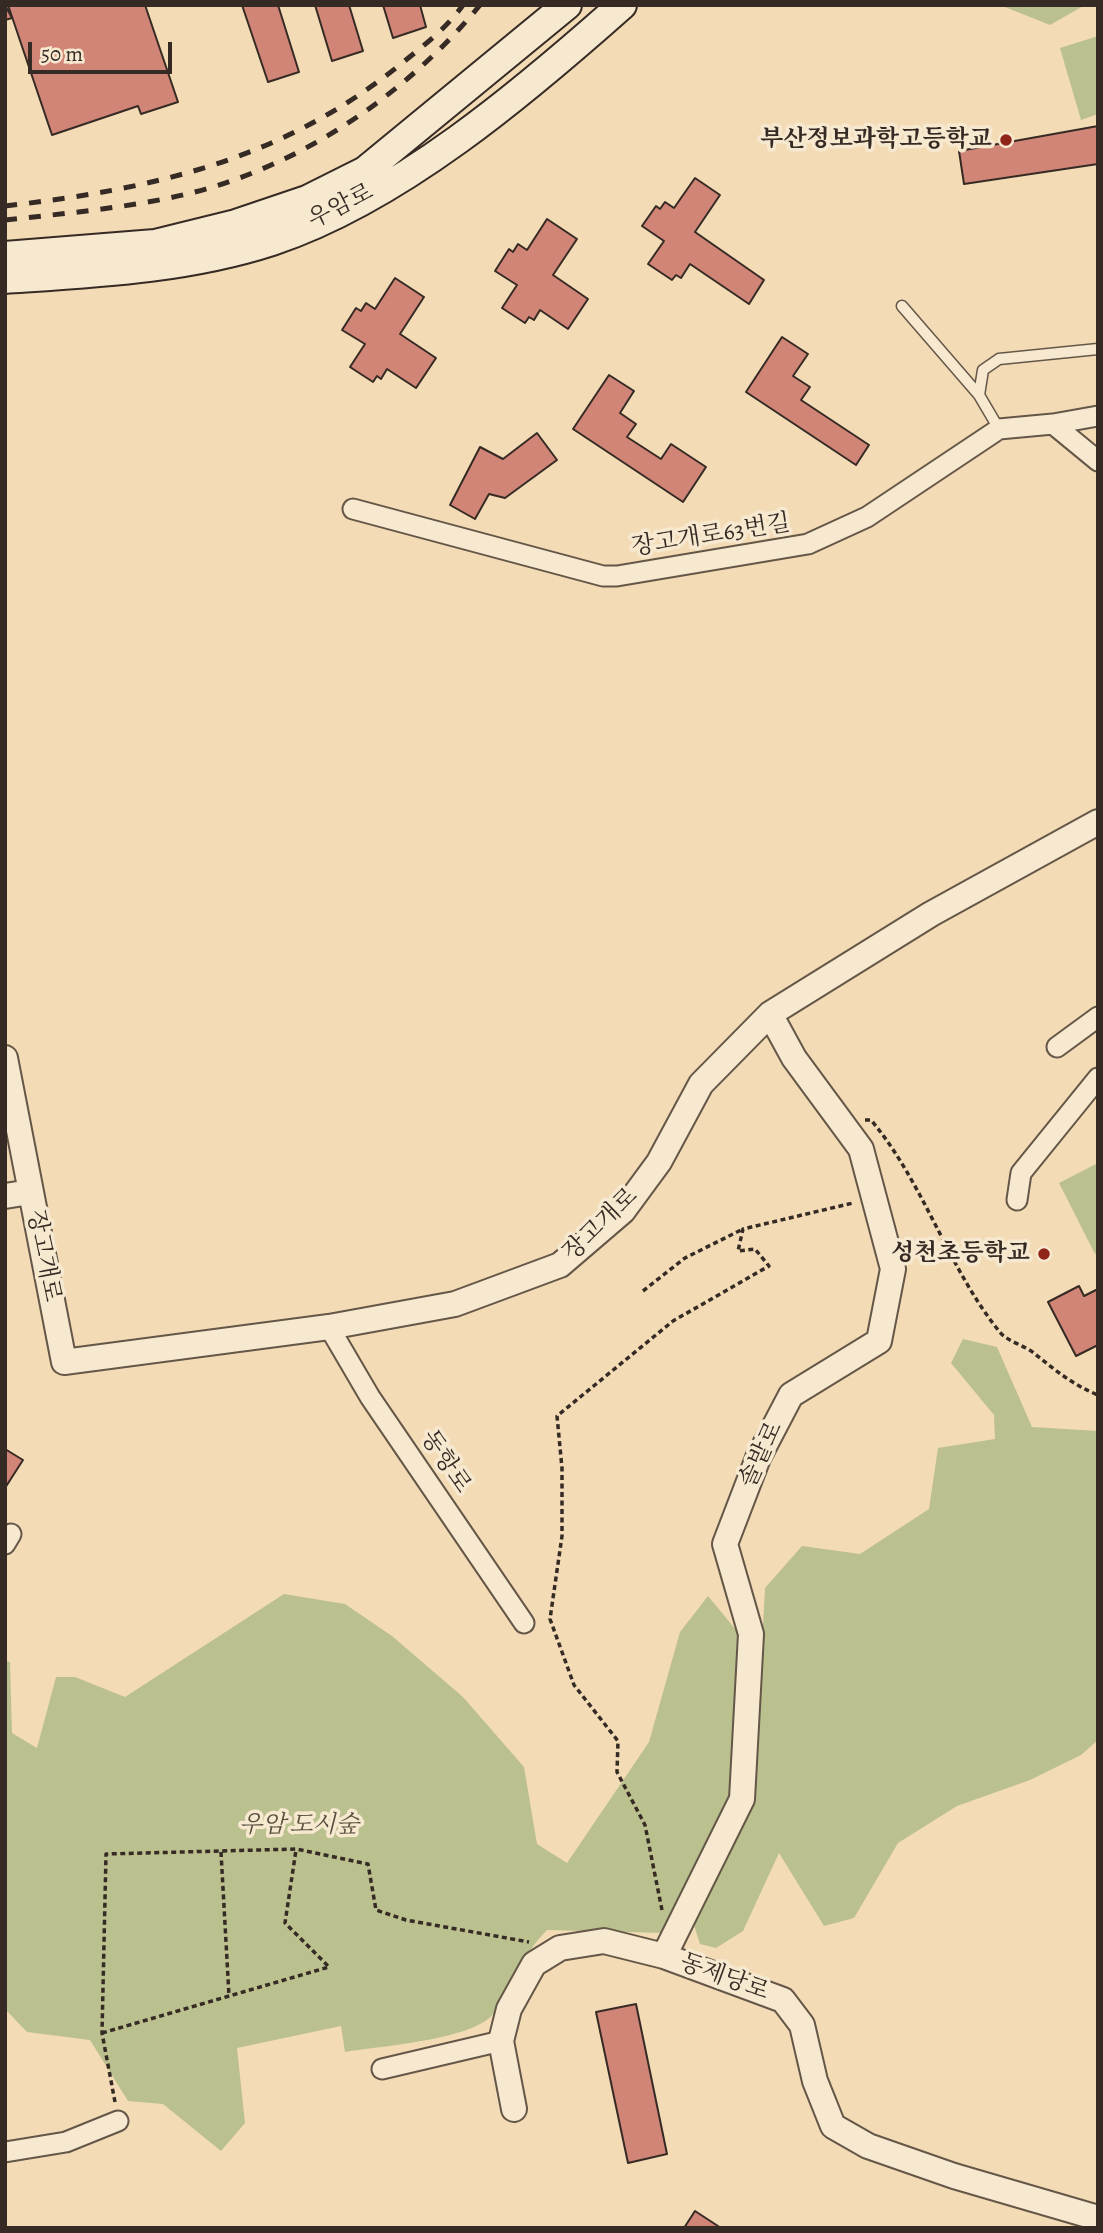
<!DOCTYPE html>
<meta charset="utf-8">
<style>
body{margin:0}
#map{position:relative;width:1103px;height:2233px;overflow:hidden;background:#f3dbb6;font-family:Alegreya,serif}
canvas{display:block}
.frame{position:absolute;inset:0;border:7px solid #362b24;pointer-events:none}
.scale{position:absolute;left:28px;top:42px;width:144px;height:32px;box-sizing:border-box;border:4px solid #362b24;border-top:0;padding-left:9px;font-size:21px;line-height:24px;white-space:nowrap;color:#362b24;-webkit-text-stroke:5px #f7e8d0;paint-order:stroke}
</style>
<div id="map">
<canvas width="1103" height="2233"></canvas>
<div class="frame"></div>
<div class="scale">50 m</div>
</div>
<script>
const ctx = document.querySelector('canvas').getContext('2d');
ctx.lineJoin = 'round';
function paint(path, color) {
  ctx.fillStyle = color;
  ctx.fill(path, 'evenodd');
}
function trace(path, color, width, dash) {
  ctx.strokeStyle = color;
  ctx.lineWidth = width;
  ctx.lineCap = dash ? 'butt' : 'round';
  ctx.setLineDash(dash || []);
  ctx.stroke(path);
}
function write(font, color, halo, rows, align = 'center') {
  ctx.font = font + ' Alegreya,"Noto Serif KR",serif';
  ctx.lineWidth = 7;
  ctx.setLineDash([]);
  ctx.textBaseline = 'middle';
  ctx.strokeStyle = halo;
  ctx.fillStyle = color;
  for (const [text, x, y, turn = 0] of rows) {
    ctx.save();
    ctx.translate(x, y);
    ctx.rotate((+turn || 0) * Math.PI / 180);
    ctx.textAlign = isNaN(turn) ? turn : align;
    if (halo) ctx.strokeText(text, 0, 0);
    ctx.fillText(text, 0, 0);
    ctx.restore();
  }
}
const green = new Path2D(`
 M1000,5H1085L1050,25Z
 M1098,36V114L1081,120L1060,48Z
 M1098,1163V1252L1095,1254L1059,1183Z
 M963,1339L997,1347L1032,1427L1098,1431V1740L1081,1755L1030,1780L957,1806L898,1843L854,1918L824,1926L779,1853L743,1931L716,1948L700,1944L693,1922L754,1797L765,1588L802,1546L860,1554L929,1509L938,1448L995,1439L994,1415L951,1363Z
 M284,1594L345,1604L392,1636L463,1697L524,1767L537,1844L567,1863L649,1742L680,1632L708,1596L741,1636L729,1800L666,1933L547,1930C520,1958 515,1981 495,2012C476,2040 379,2046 345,2052L341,2026L237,2048L245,2123L221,2151L163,2104L128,2101L90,2040L27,2032L5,2009V1661L10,1662L12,1733L37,1748L56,1677H75L125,1697Z`);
const building = new Path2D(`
 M5,5L12,18L5,20Z
 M8,5H145L178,102L141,114L138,106L52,135Z
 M242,5H278L299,72L268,82Z
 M315,5H349L363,51L332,61Z
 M383,5H420L426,27L393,38Z
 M1098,126V164L964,184L959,151Z
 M695,178L720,195L695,232L764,280L749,304L690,264L681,278L676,275L672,280L648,264L664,241L642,226L656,206L660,209L665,202L674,208Z
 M547,219L577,239L553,275L588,299L568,329L540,310L534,320L529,317L525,323L502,308L517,285L495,271L509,249L513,252L518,244L527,250Z
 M395,278L424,297L400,334L436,358L416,388L387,369L381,379L377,376L373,382L350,367L365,344L342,330L356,308L361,311L366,303L375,309Z
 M782,337L808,354L793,376L810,387L801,400L869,445L856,465L746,392Z
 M609,375L634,391L620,413L636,424L627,437L661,459L671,444L706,467L683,502L573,429Z
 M537,433L557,460L505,498L489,494L475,519L450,505L480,447L503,459Z
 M1079,1286L1084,1296L1098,1289V1345L1076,1356L1048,1302Z
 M5,1449L23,1460L5,1488Z
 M636,2004L667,2154L628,2163L596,2012Z
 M695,2211L721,2228H684Z`);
const path = new Path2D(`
 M865,1120H871C924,1183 948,1268 999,1331C1007,1342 1025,1345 1035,1354C1055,1370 1073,1385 1098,1395
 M643,1291L685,1258L743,1229
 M221,1852L229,1996
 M662,1910L645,1825L617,1772L618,1741L574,1685L550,1619L562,1536V1468L557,1416L673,1321L769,1266L755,1249L738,1251L743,1229L853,1203
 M102,2033L329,1967L285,1923L296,1850
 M115,2102L102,2033L106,1854L296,1849L368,1864L376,1910L406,1920L529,1942`);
const service = new Path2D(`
 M902,306L979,395L999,429
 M979,395L983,370L999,359L1098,349`);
const minor = new Path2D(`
 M1053,424L1098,416
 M353,509L603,576H617L808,544L867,517L999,429L1053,424L1098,461
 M1057,1047L1098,1017
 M1017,1200L1021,1173L1098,1078
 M329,1327L370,1397L524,1623
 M5,1544L11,1534
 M382,2069L501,2041
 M5,2152L66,2142L118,2121`);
const tertiary = new Path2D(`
 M5,1058L64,1362L329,1327L455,1304L560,1265L623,1211L659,1162L701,1084L770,1014L931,914L1098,822
 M5,1196L30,1192
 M664,1956L742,1799L751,1634L725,1544L758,1458L791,1395L879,1341L893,1269L861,1149L794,1058L770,1014
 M514,2109L501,2041L509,2009L534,1964L560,1948L604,1941L664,1956L783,2000L802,2025L815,2081L833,2126L868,2146L954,2176L1098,2218`);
const secondary = new Path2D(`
 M5,256L155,244L236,224L307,200L365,171L567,5
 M5,279C95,273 186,269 272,241C398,199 524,92 622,5`);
const rail = new Path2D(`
 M5,206C154,189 282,160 401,64C424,45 446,29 463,5
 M5,220C60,214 115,209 169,198C289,174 403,99 480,5`);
const markers = [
 [1006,140,7,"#8f2418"],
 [1044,1254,7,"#8f2418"]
];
const poiNames = [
 ["부산정보과학고등학교",992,140],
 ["성천초등학교",1030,1254]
];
const streetNames = [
 ["우암로",341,207,-27],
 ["장고개로63번길",711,536,-9],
 ["장고개로",601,1225,-44],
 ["장고개로",43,1256,79],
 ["솔밭로",762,1455,-65],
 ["동항로",445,1462,56],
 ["동제당로",724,1978,20]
];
const parkNames = [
 ["우암 도시숲",299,1826]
];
paint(green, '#bac08e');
paint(building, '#d18576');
trace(building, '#362b24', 2);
trace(service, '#655748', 13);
trace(minor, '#655748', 23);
trace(tertiary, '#655748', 28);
trace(secondary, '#362b24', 32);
trace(path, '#362b24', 3.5, [5, 3.5]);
trace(service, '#f7e8d0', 10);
trace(minor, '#f7e8d0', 19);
trace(tertiary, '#f7e8d0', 24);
trace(secondary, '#f7e8d0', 28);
trace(rail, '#362b24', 5, [12, 12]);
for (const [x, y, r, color] of markers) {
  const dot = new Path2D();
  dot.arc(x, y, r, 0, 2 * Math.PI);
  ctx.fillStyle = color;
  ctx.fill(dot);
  trace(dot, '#f7e8d0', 2.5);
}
write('bold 24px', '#362b24', '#f7e8d0', poiNames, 'right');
write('24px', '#362b24', '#f7e8d0', streetNames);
write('italic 24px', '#57503e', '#f7e8d0', parkNames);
</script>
